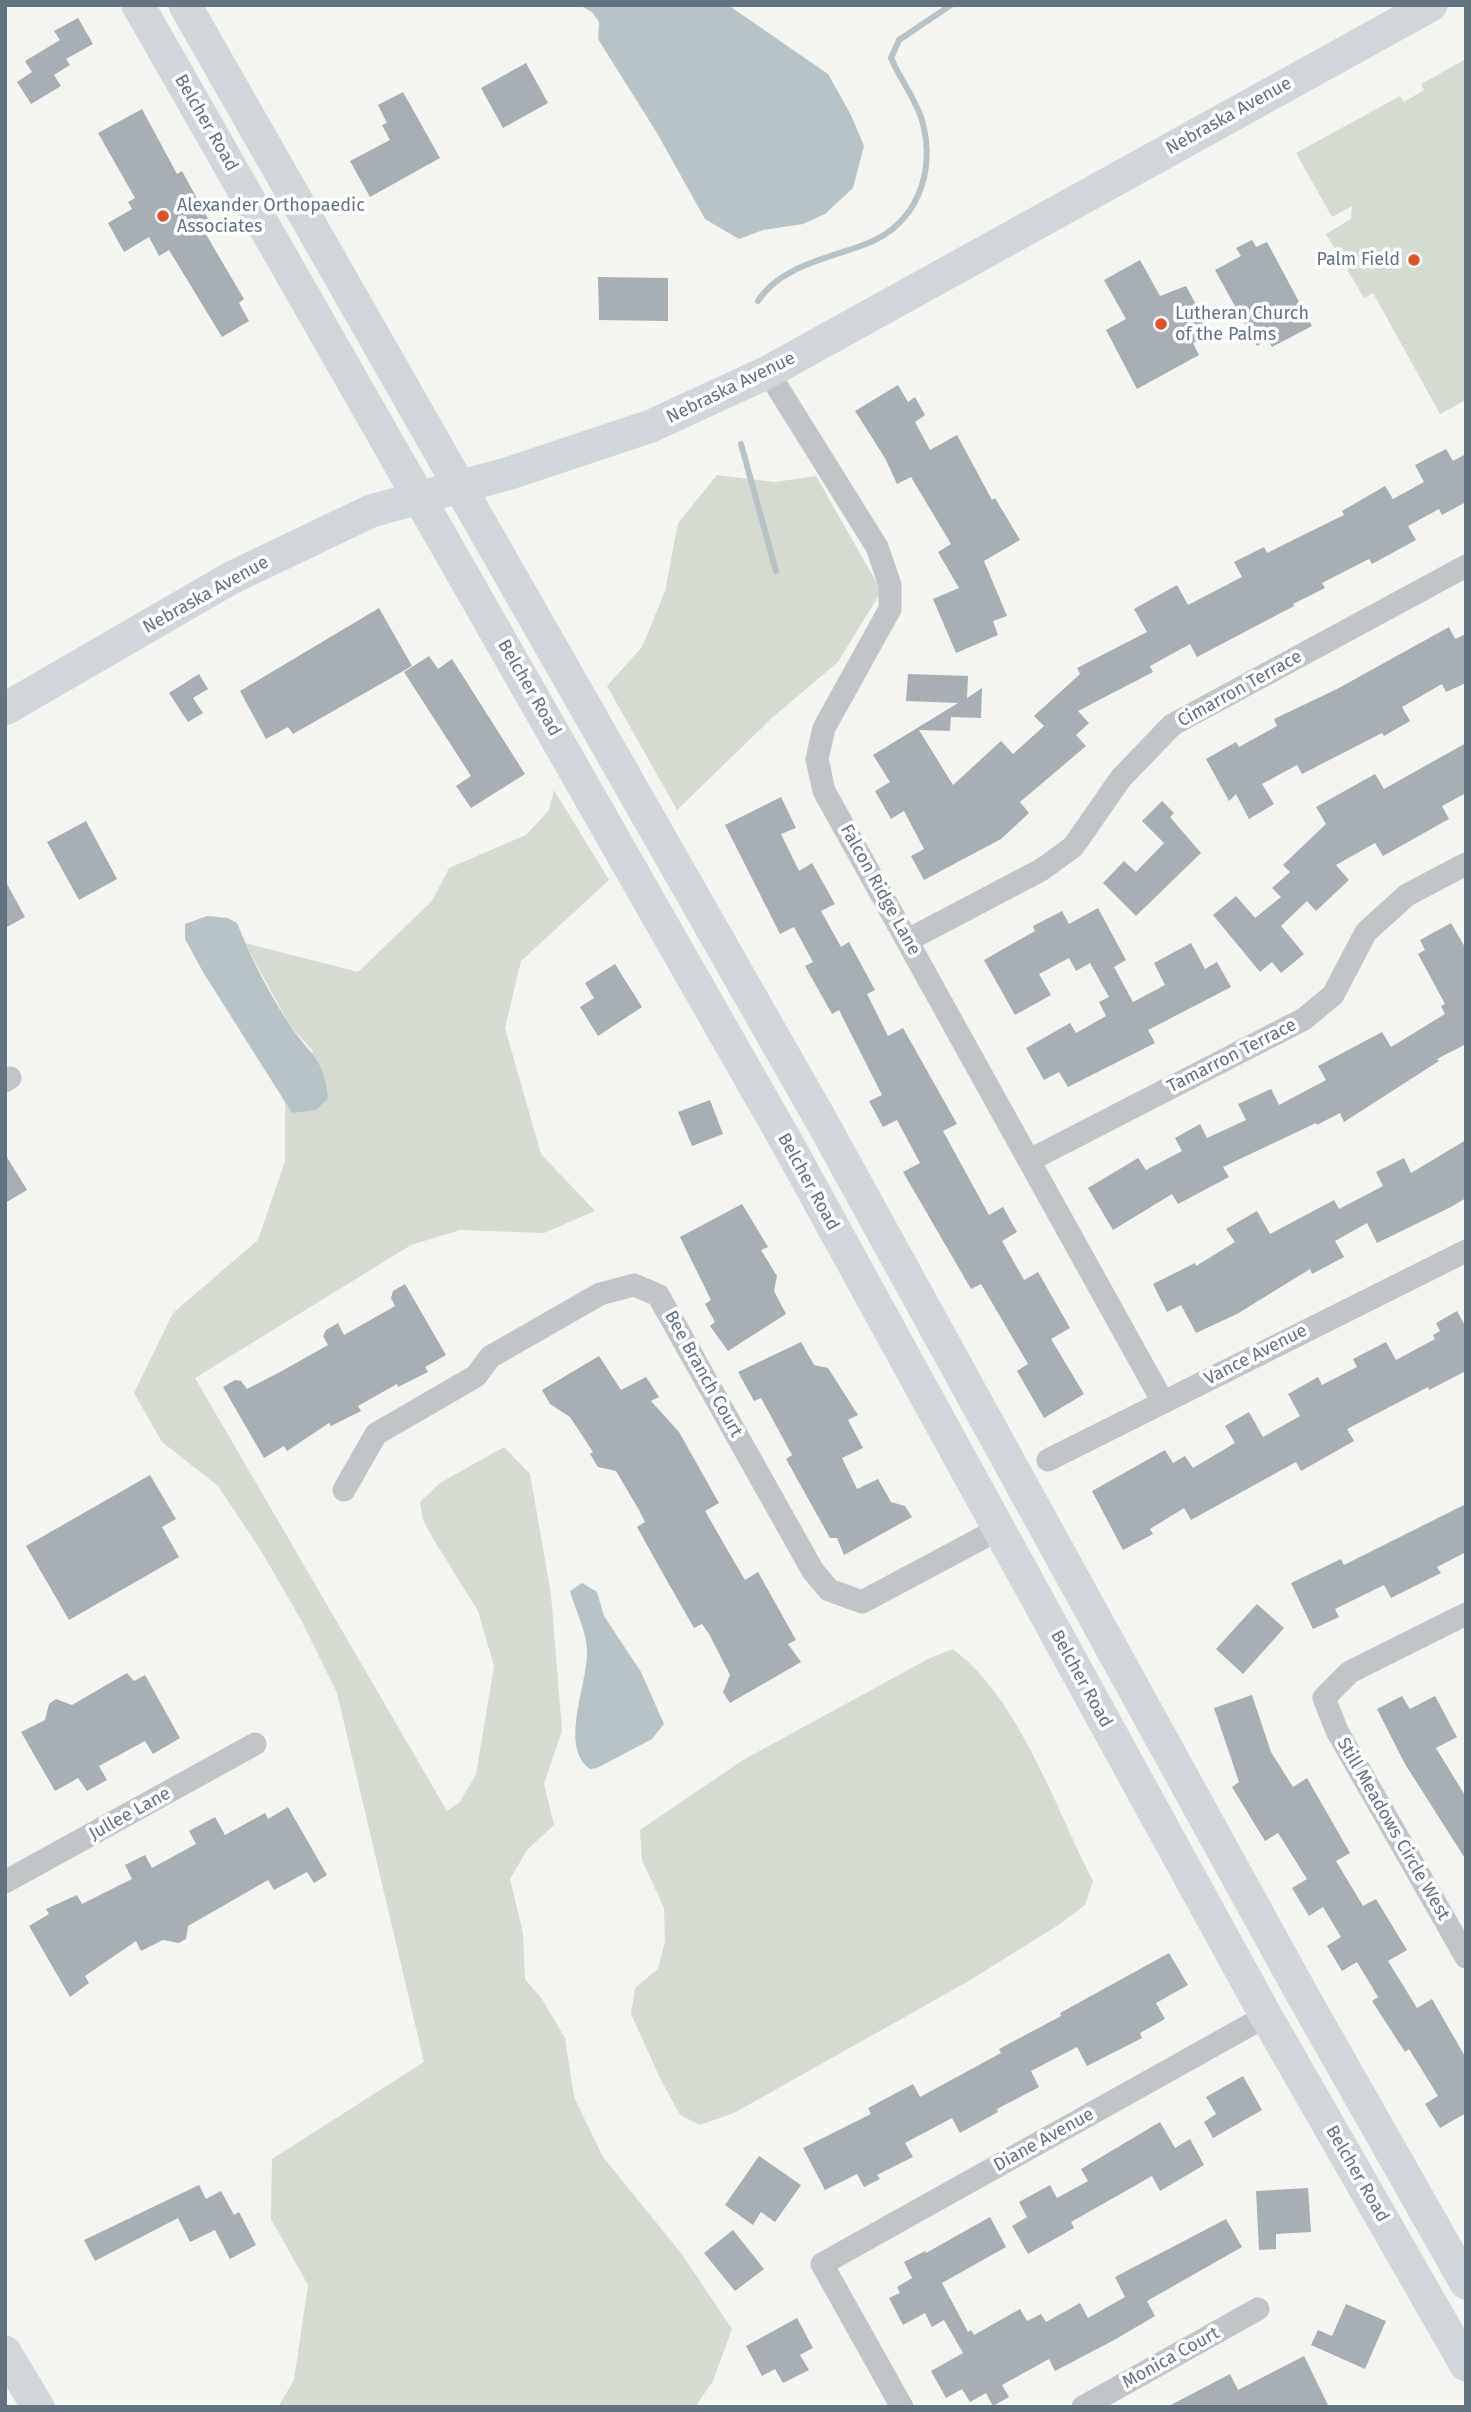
<!DOCTYPE html>
<style>
body{margin:0}
#map{position:relative;width:1471px;height:2412px;overflow:hidden;background:#f4f4f0;font-family:"Fira Sans",sans-serif}
canvas{display:block}
.frame{position:absolute;inset:0;border:7px solid #637380;pointer-events:none}
</style>
<div id="map">
<canvas width="1471" height="2412"></canvas>
<div class="frame"></div>
</div>
<script>
const ctx = document.querySelector('canvas').getContext('2d');
ctx.lineJoin = 'round';
function paint(path, color) {
  ctx.fillStyle = color;
  ctx.fill(path, 'evenodd');
}
function trace(path, color, width, dash) {
  ctx.strokeStyle = color;
  ctx.lineWidth = width;
  ctx.lineCap = dash ? 'butt' : 'round';
  ctx.setLineDash(dash || []);
  ctx.stroke(path);
}
function write(font, color, halo, rows, align = 'center') {
  ctx.font = font + ' "Fira Sans",sans-serif';
  ctx.lineWidth = 7;
  ctx.setLineDash([]);
  ctx.textBaseline = 'middle';
  ctx.strokeStyle = halo;
  ctx.fillStyle = color;
  for (const [text, x, y, turn = 0] of rows) {
    ctx.save();
    ctx.translate(x, y);
    ctx.rotate((+turn || 0) * Math.PI / 180);
    ctx.textAlign = isNaN(turn) ? turn : align;
    if (halo) ctx.strokeText(text, 0, 0);
    ctx.fillText(text, 0, 0);
    ctx.restore();
  }
}
const green = new Path2D(`
 M1466,59V400L1440,414L1373,293L1364,298L1326,234L1351,219L1352,206L1332,217L1296,153L1400,96L1404,102L1424,90L1421,84Z
 M717,475L775,482L816,476L878,585L879,595L838,662L773,717L677,810L607,686L642,647L665,591L678,523Z
 M554,790L609,880L521,961L505,1028L541,1154L595,1211L544,1233L460,1230L411,1245L195,1378L447,1811L460,1802L476,1774L494,1666L478,1611L432,1537L423,1520L420,1502L440,1483L504,1447L530,1474L551,1594L562,1731L544,1784L554,1825L527,1850L510,1879L523,1933L525,1979L542,1999L565,2038L574,2097L603,2157L681,2253L732,2329L713,2381L695,2407H278L294,2380L308,2285L271,2219L272,2159L424,2062L337,1693L301,1620L260,1549L218,1486L162,1442L134,1393L173,1313L258,1240L285,1161V1102L292,1113L313,1051L290,1026L245,943L358,972L432,901L449,868L526,835L549,810Z
 M953,1649C1020,1700 1055,1807 1093,1881L1085,1905L1060,1924L967,1982L734,2113L700,2125L680,2115L659,2076L631,2014L635,1988L658,1969L665,1941L664,1908L642,1860L640,1830L743,1760L928,1659Z`);
const water = new Path2D(`
 M579,5H728L828,74L851,115L864,146L853,188L825,214L803,224L763,230L739,239L705,219L657,133L598,39L599,22L592,12Z
 M207,916L228,918L237,923C251,958 269,993 289,1024C310,1056 323,1055 328,1098L316,1110L292,1113L203,972L185,939V924Z
 M582,1583L597,1592L604,1616L641,1672L664,1724L652,1739L597,1768L590,1769C558,1746 589,1682 587,1649C586,1631 575,1609 570,1591Z`);
const stream = new Path2D(`
 M758,301C780,266 830,258 866,244C918,224 936,171 922,120C915,98 900,79 891,58L899,40L951,5
 M741,444L776,571`);
const building = new Path2D(`
 M78,18L93,44L66,59L70,65L54,75L61,86L31,104L17,82L32,72L25,61L60,40L54,31Z
 M526,63L548,103L503,128L481,88Z
 M403,92L440,158L370,197L350,161L390,140L382,125L387,123L378,105Z
 M142,109L177,174L182,171L212,226L204,231L244,299L239,303L249,321L222,337L169,250L159,256L149,237L124,252L108,223L132,209L128,202L135,198L98,133Z
 M1252,240L1256,247L1267,242L1312,326L1272,347L1268,340L1257,346L1215,270L1241,256L1236,248Z
 M1140,260L1160,296L1186,286L1209,329L1197,336L1199,340L1193,343L1199,355L1137,389L1106,330L1126,319L1104,280Z
 M598,277L668,278V321L599,320Z
 M898,385L908,402L915,397L925,415L915,422L930,450L957,435L992,500L995,498L1020,540L984,561L1007,616L993,621L998,635L956,653L933,599L959,588L938,552L951,544L911,477L897,484L885,458L855,411Z
 M1446,449L1453,461L1466,454V502L1442,515L1439,509L1408,526L1416,540L1372,564L1369,559L1322,583L1325,588L1293,604L1294,606L1197,657L1190,644L1150,666L1153,672L1078,711L1089,723L1076,735L1086,746L1020,802L1029,813L1001,839L924,880L911,856L924,849L904,811L891,819L875,791L890,782L873,755L958,703L906,701L908,674L968,676L967,698L982,688L981,718L951,717L950,731L919,730L953,785L1001,741L1013,754L1044,726L1034,716L1080,674L1077,668L1147,632L1134,609L1177,585L1188,605L1242,577L1234,562L1264,547L1267,553L1293,540L1344,515L1342,511L1385,486L1393,499L1424,482L1415,465Z
 M379,608L412,666L293,734L288,727L266,739L240,691Z
 M1449,627L1455,639L1466,634V683L1446,692L1442,684L1402,707L1410,721L1384,736L1382,733L1302,774L1297,765L1262,784L1274,804L1249,819L1236,794L1229,801L1206,759L1236,742L1239,747L1277,726L1274,719L1337,689Z
 M429,656L438,669L452,659L525,774L471,808L456,786L471,776L404,672Z
 M199,674L208,689L193,698L203,713L188,722L169,693Z
 M1466,743V793L1442,806L1449,819L1383,856L1375,843L1336,865L1349,880L1316,911L1307,901L1281,926L1304,954L1281,973L1272,962L1260,972L1213,915L1236,896L1255,918L1281,897L1272,888L1290,872L1283,865L1326,824L1316,807L1375,774L1384,789Z
 M781,797L796,828L781,834L799,871L812,863L835,904L821,911L841,947L849,942L875,990L867,994L888,1036L903,1028L957,1124L943,1131L989,1215L1003,1207L1017,1232L1002,1241L1024,1280L1038,1272L1070,1328L1051,1339L1084,1394L1044,1418L1017,1371L1028,1364L981,1284L971,1289L903,1172L920,1163L897,1120L883,1127L869,1101L882,1095L839,1010L832,1014L805,966L813,962L794,927L780,934L725,825Z
 M1162,801L1174,813L1170,817L1201,853L1136,916L1103,883L1124,861L1136,872L1164,843L1142,821Z
 M86,821L117,879L79,900L47,842Z
 M5,880L25,917L5,928Z
 M1098,908L1126,960L1114,967L1133,1002L1165,985L1154,963L1191,943L1205,969L1217,962L1231,987L1148,1030L1155,1043L1068,1087L1059,1072L1044,1080L1026,1048L1070,1023L1076,1033L1106,1016L1099,1002L1109,997L1090,963L1076,971L1069,958L1039,974L1051,995L1015,1015L984,960L1035,931L1033,926L1062,911L1069,924Z
 M1451,923L1466,949V1044L1437,1059L1439,1061L1344,1122L1340,1113L1317,1125L1316,1123L1223,1167L1229,1177L1178,1204L1172,1194L1113,1230L1088,1188L1138,1158L1146,1170L1182,1151L1175,1138L1200,1124L1207,1138L1246,1120L1238,1104L1271,1089L1279,1105L1326,1080L1318,1066L1382,1032L1391,1047L1445,1014L1441,1006L1445,1004L1418,954L1425,950L1420,940Z
 M615,964L642,1007L598,1036L580,1007L594,998L585,983Z
 M710,1100L723,1134L692,1146L678,1112Z
 M1466,1140V1198L1451,1207L1377,1243L1367,1223L1335,1241L1344,1257L1312,1274L1310,1269L1237,1314L1196,1333L1181,1305L1167,1312L1153,1284L1195,1263L1196,1266L1235,1242L1226,1229L1257,1211L1270,1234L1334,1200L1339,1209L1383,1186L1376,1172L1404,1158L1411,1173Z
 M5,1154L27,1190L5,1203Z
 M742,1204L768,1247L761,1250L777,1276L774,1291L786,1314L728,1351L710,1326L715,1322L705,1304L711,1300L680,1237Z
 M405,1284L446,1355L425,1367L428,1372L398,1387L397,1384L358,1406L361,1411L331,1426L329,1423L287,1451L284,1446L264,1458L223,1387L235,1380L241,1381L247,1389L280,1372L328,1345L323,1336L326,1330L338,1323L344,1335L395,1306L391,1298L393,1291Z
 M1457,1311L1466,1327V1371L1429,1390L1428,1387L1347,1429L1354,1441L1301,1471L1296,1462L1191,1520L1184,1508L1150,1529L1153,1534L1123,1550L1092,1491L1165,1450L1173,1463L1185,1456L1193,1468L1235,1443L1225,1426L1249,1412L1263,1437L1300,1416L1288,1394L1318,1377L1322,1385L1357,1367L1353,1359L1386,1342L1396,1360L1435,1339L1433,1335L1440,1331L1436,1323Z
 M801,1342L814,1365L828,1368L858,1415L848,1420L863,1448L842,1458L857,1489L878,1479L891,1502L905,1506L912,1517L844,1555L837,1538H830L786,1459L792,1455L761,1398L754,1401L738,1372Z
 M599,1356L621,1390L646,1377L659,1397L651,1401L679,1432L719,1503L705,1511L728,1551L745,1580L758,1572L796,1640L788,1644L801,1662L730,1703L723,1692L730,1675L709,1634L702,1624L694,1628L662,1572L637,1527L645,1522L639,1510L616,1471L598,1467L590,1454L593,1452L570,1417L550,1404L542,1390Z
 M150,1475L176,1519L162,1527L179,1557L69,1620L26,1546Z
 M1466,1504V1552L1437,1567L1441,1573L1391,1598L1384,1585L1335,1609L1339,1617L1313,1629L1291,1583L1341,1559L1344,1565Z
 M1257,1604L1284,1628L1243,1674L1216,1649Z
 M127,1673L134,1681L145,1675L180,1738L153,1754L145,1741L99,1766L107,1780L87,1791L78,1778L55,1791L21,1732L45,1720L49,1704L56,1699L72,1705Z
 M1252,1695L1271,1752L1293,1787L1307,1778L1350,1853L1336,1861L1363,1906L1376,1899L1407,1950L1388,1961L1417,2008L1432,1999L1466,2058V2113L1440,2128L1425,2104L1438,2096L1409,2049L1405,2052L1372,2001L1378,1997L1357,1962L1342,1971L1327,1946L1341,1937L1323,1907L1309,1916L1292,1888L1307,1879L1278,1833L1265,1841L1232,1787L1239,1782L1214,1708Z
 M1402,1696L1410,1709L1435,1696L1457,1737L1436,1748L1466,1797V1860L1405,1764L1377,1709Z
 M288,1807L327,1875L314,1883L307,1872L274,1890L268,1880L188,1926L186,1939L179,1943L163,1940L141,1951L136,1941L85,1976L89,1983L70,1997L29,1926L49,1914L46,1909L77,1895L82,1904L132,1879L125,1865L145,1855L152,1868L196,1844L189,1831L215,1817L225,1835L265,1813L268,1819Z
 M1169,1953L1188,1985L1156,2003L1165,2019L1140,2033L1142,2038L1087,2066L1077,2047L1031,2071L1039,2087L997,2109L998,2112L960,2133L952,2118L905,2143L913,2157L877,2175L880,2179L864,2187L857,2174L825,2190L803,2148L871,2114L868,2108L913,2084L920,2097L1001,2053L999,2049L1061,2016L1060,2013Z
 M1243,2076L1262,2110L1213,2138L1204,2122L1216,2114L1206,2097Z
 M1160,2122L1175,2148L1190,2139L1204,2165L1160,2191L1152,2176L1071,2222L1074,2228L1028,2254L1012,2226L1027,2217L1019,2202L1050,2185L1057,2198L1088,2181L1081,2169Z
 M759,2156L801,2185L775,2222L761,2212L753,2225L725,2205Z
 M199,2185L206,2199L221,2191L234,2215L239,2212L256,2245L230,2259L215,2230L190,2242L178,2218L95,2261L84,2240Z
 M1308,2188L1311,2232L1276,2234V2249L1259,2250L1256,2191Z
 M990,2217L1006,2247L942,2283L968,2332L971,2330L974,2335L1020,2309L1027,2321L1041,2314L1046,2322L1080,2303L1088,2318L1125,2297L1115,2277L1226,2219L1242,2247L1147,2301L1155,2316L1116,2339L1055,2371L1049,2359L1002,2385L1009,2397L993,2406L986,2393L970,2402L962,2389L946,2398L931,2371L963,2353L944,2320L932,2327L925,2313L903,2325L889,2298L900,2293L897,2287L912,2278L904,2262L925,2251L926,2253Z
 M733,2230L764,2269L735,2291L704,2253Z
 M1346,2304L1386,2321L1365,2369L1311,2345L1318,2330L1332,2336Z
 M797,2318L813,2348L800,2355L809,2370L783,2383L775,2369L762,2376L746,2346Z
 M1304,2356L1329,2407H1167L1230,2374L1238,2390Z`);
const street = new Path2D(`
 M768,372L877,547L890,585V609L824,728L817,759L824,791L1163,1402
 M908,940L1041,870L1073,847L1121,778L1172,725L1466,566
 M5,1081L10,1078
 M1030,1160L1304,1019L1333,995L1366,932L1407,895L1466,864
 M1048,1460L1466,1251
 M344,1490L376,1434L476,1376L490,1357L600,1294L634,1285L658,1295L813,1571L829,1590L862,1602L999,1529
 M1466,1614L1350,1672L1324,1698L1337,1731L1466,1957
 M5,1882L255,1744
 M902,2407L822,2264L1266,2016
 M1083,2407L1258,2309`);
const secondary = new Path2D(`
 M138,5L786,1141L1266,2016L1466,2365
 M185,5L821,1120L1303,1996L1466,2283
 M5,709L231,578L371,511L510,473L651,426L768,372L1431,5
 M5,2352L38,2407`);
const markers = [
 [163,216,7,"#df5225"],
 [1414,260,7,"#df5225"],
 [1161,324,7,"#df5225"]
];
const streetNames = [
 ["Nebraska Avenue",1229,116,-29],
 ["Belcher Road",206,123,60],
 ["Nebraska Avenue",731,388,-26],
 ["Nebraska Avenue",206,595,-29],
 ["Belcher Road",529,688,60],
 ["Cimarron Terrace",1240,689,-29],
 ["Falcon Ridge Lane",880,890,61],
 ["Tamarron Terrace",1232,1056,-27],
 ["Belcher Road",808,1182,61],
 ["Vance Avenue",1256,1355,-27],
 ["Bee Branch Court",703,1374,61],
 ["Belcher Road",1081,1679,61],
 ["Jullee Lane",130,1814,-29],
 ["Still Meadows Circle West",1393,1829,60],
 ["Diane Avenue",1044,2140,-29],
 ["Belcher Road",1357,2174,60],
 ["Monica Court",1171,2358,-29]
];
const poiNames = [
 ["Alexander Orthopaedic",177,206],
 ["Associates",177,227],
 ["Palm Field",1400,260,"right"],
 ["Lutheran Church",1175,314],
 ["of the Palms",1175,335]
];
paint(green, '#d5dbd1');
paint(water, '#b8c3c7');
trace(stream, '#b8c3c7', 6);
paint(building, '#a7afb4');
trace(street, '#c1c5c8', 23);
trace(secondary, '#d1d6da', 33);
for (const [x, y, r, color] of markers) {
  const dot = new Path2D();
  dot.arc(x, y, r, 0, 2 * Math.PI);
  ctx.fillStyle = color;
  ctx.fill(dot);
  trace(dot, '#fff', 2.5);
}
write('18px', '#637380', '#fff', streetNames);
write('18px', '#637380', '#fff', poiNames, 'left');
</script>
